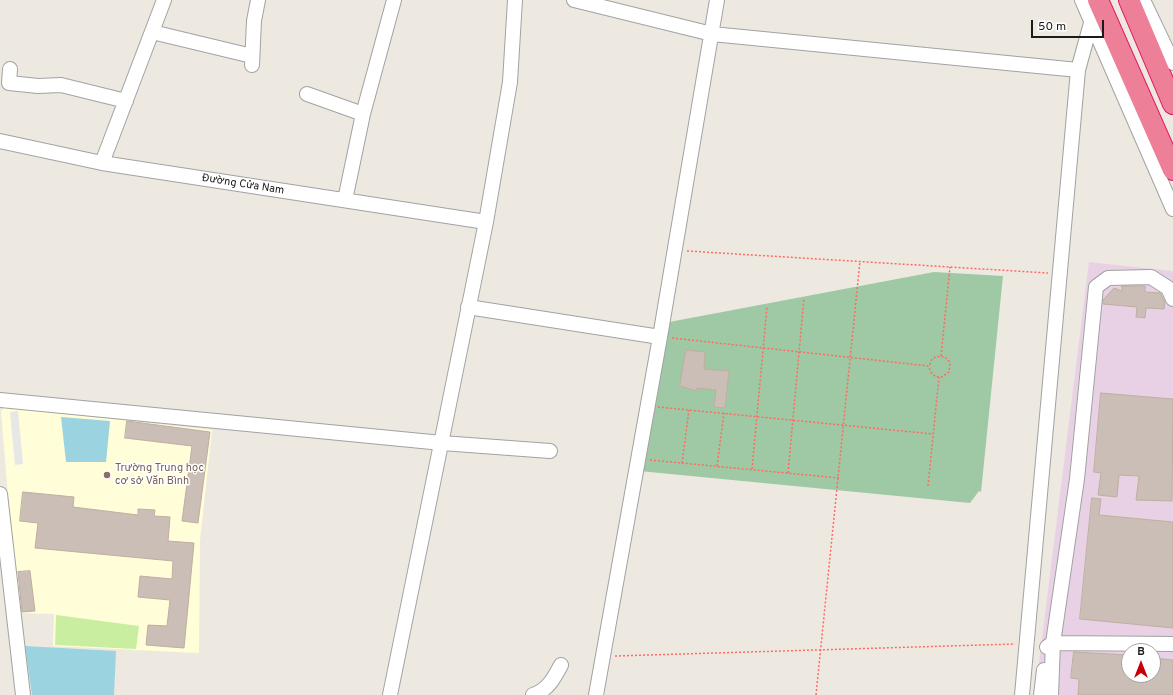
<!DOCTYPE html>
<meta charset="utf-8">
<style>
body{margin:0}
#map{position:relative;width:1173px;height:695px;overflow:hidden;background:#eee9e0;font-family:Overpass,sans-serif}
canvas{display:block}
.north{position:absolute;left:1121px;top:643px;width:40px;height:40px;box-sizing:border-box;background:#fff;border:1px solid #a4a4a4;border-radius:50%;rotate:0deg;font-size:11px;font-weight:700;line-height:16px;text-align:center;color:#1b1b1b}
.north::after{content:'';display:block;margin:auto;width:14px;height:18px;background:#c70007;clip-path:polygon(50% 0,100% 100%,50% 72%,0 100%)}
.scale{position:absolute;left:1031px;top:20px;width:73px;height:18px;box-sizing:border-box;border:2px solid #1b1b1b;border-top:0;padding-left:5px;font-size:12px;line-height:14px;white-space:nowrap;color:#1b1b1b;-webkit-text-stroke:3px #fff;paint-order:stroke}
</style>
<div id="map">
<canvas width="1173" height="695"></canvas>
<div class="north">B</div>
<div class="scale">50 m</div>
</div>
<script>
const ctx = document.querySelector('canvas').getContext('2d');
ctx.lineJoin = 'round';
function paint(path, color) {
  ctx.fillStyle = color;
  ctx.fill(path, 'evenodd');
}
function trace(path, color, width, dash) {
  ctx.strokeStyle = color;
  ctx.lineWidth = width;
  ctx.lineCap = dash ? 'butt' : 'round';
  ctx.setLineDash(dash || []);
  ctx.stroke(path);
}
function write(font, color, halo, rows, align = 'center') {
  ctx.font = font + ' Overpass,sans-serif';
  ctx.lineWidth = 3;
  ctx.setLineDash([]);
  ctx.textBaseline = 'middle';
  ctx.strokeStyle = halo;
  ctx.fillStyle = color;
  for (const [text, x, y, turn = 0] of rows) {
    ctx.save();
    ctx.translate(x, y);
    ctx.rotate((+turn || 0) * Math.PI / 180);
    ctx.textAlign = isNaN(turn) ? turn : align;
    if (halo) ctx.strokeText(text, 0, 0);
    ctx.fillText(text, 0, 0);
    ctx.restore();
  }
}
const industrial = new Path2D(`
 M1089,262L1172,271L1173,273V695H1035ZM1129,651H1153V675H1129Z`);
const education = new Path2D(`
 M4,408H11L212,430L200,540L199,653L53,646L54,614L20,613L10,521L1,411Z`);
const grass = new Path2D(`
 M56,615L139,626L136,649L55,645Z`);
const cemetery = new Path2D(`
 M934,272L1003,276L981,492L979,491L970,503L639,471L664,323Z`);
const parking = new Path2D(`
 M18,411L23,464L15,465L10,412Z`);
const water = new Path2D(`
 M61,417L110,421L106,462H66Z
 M25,646L116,651L114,695H32Z`);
const building = new Path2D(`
 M1122,286H1145V292L1160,293L1165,302L1164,309L1146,308L1145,318L1136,317L1137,307L1103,304V300L1114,288L1122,291Z
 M686,350L705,352L704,369L729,371L725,408L714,407L716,390L697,388V391L680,386Z
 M1101,393L1173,399L1172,501L1136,500L1139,476L1119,475L1117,497L1098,495L1101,473L1094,472Z
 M127,421L210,432L198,523L182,521L192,446L125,438Z
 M23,492L74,497L73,507L138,515V509L155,510L154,516L170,517L168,541L194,543L184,648L146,645L148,625L167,626L170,600L138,597L140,576L172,579L173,561L35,548L38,523L20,521Z
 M1092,498L1101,499L1099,515L1173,522V628L1080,619Z
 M30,571L35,611L22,612L18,572Z
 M1074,652L1129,655V675H1153V658L1173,660V695H1078L1079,679L1071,678Z`);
const path = new Path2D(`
 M687,251L1048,273
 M672,338L929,366L932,359C939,355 946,355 950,363L949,372L942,377C935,378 930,374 929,366
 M941,356L950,267
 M658,407L933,434
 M650,460L839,478
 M682,463L689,410
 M717,466L724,413
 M752,469L767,307
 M788,473L804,298
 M928,486L939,377
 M615,656L1015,644
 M816,695L860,261`);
const minor = new Path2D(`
 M574,0L712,34L1078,70L1091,23
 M1082,0L1173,209
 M1143,0L1173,63
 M152,32L252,56
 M252,65L254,21L258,0
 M10,69L9,83L38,86L61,85L126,101
 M307,94L363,114L345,200
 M363,114L394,0
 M0,141L102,163L486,222
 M102,163L164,0
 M468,307L660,337
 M0,400L442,443L550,451
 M0,494L23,695
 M1047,647L1053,643L1173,644
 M390,695L486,222L510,82L515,0
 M533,695C548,690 554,678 561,665
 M596,695L660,337L717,0
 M1022,695L1078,70
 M1041,695L1044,670
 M1051,695L1053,643L1077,479L1096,287L1108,278L1151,277L1168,288L1173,299`);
const highway = new Path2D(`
 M1098,0L1173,170
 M1129,0L1173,104`);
const markers = [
 [107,475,4,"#8d6e63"]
];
const streetNames = [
 ["Đường Cửa Nam",243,185,9]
];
const educationNames = [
 ["Trường Trung học",115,469],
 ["cơ sở Văn Bình",115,482]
];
paint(industrial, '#e8d1e4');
paint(education, '#fffed8');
paint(grass, '#c9eea0');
paint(cemetery, '#9fc9a4');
paint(parking, '#e7e7e7');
paint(water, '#9bd3e0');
paint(building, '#cabeb6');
trace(building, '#c1aea1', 1);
trace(minor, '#a2a2a2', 16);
trace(highway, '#e41463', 22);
trace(path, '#ff6a60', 1.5, [2, 2]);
trace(minor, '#fff', 14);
trace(highway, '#ed7f98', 20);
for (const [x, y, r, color] of markers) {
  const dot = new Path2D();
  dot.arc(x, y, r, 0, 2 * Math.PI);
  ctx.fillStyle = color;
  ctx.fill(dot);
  trace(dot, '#fff', 1.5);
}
write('11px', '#1b1b1b', '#fff', streetNames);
write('11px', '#785e54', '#fff', educationNames, 'left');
</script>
